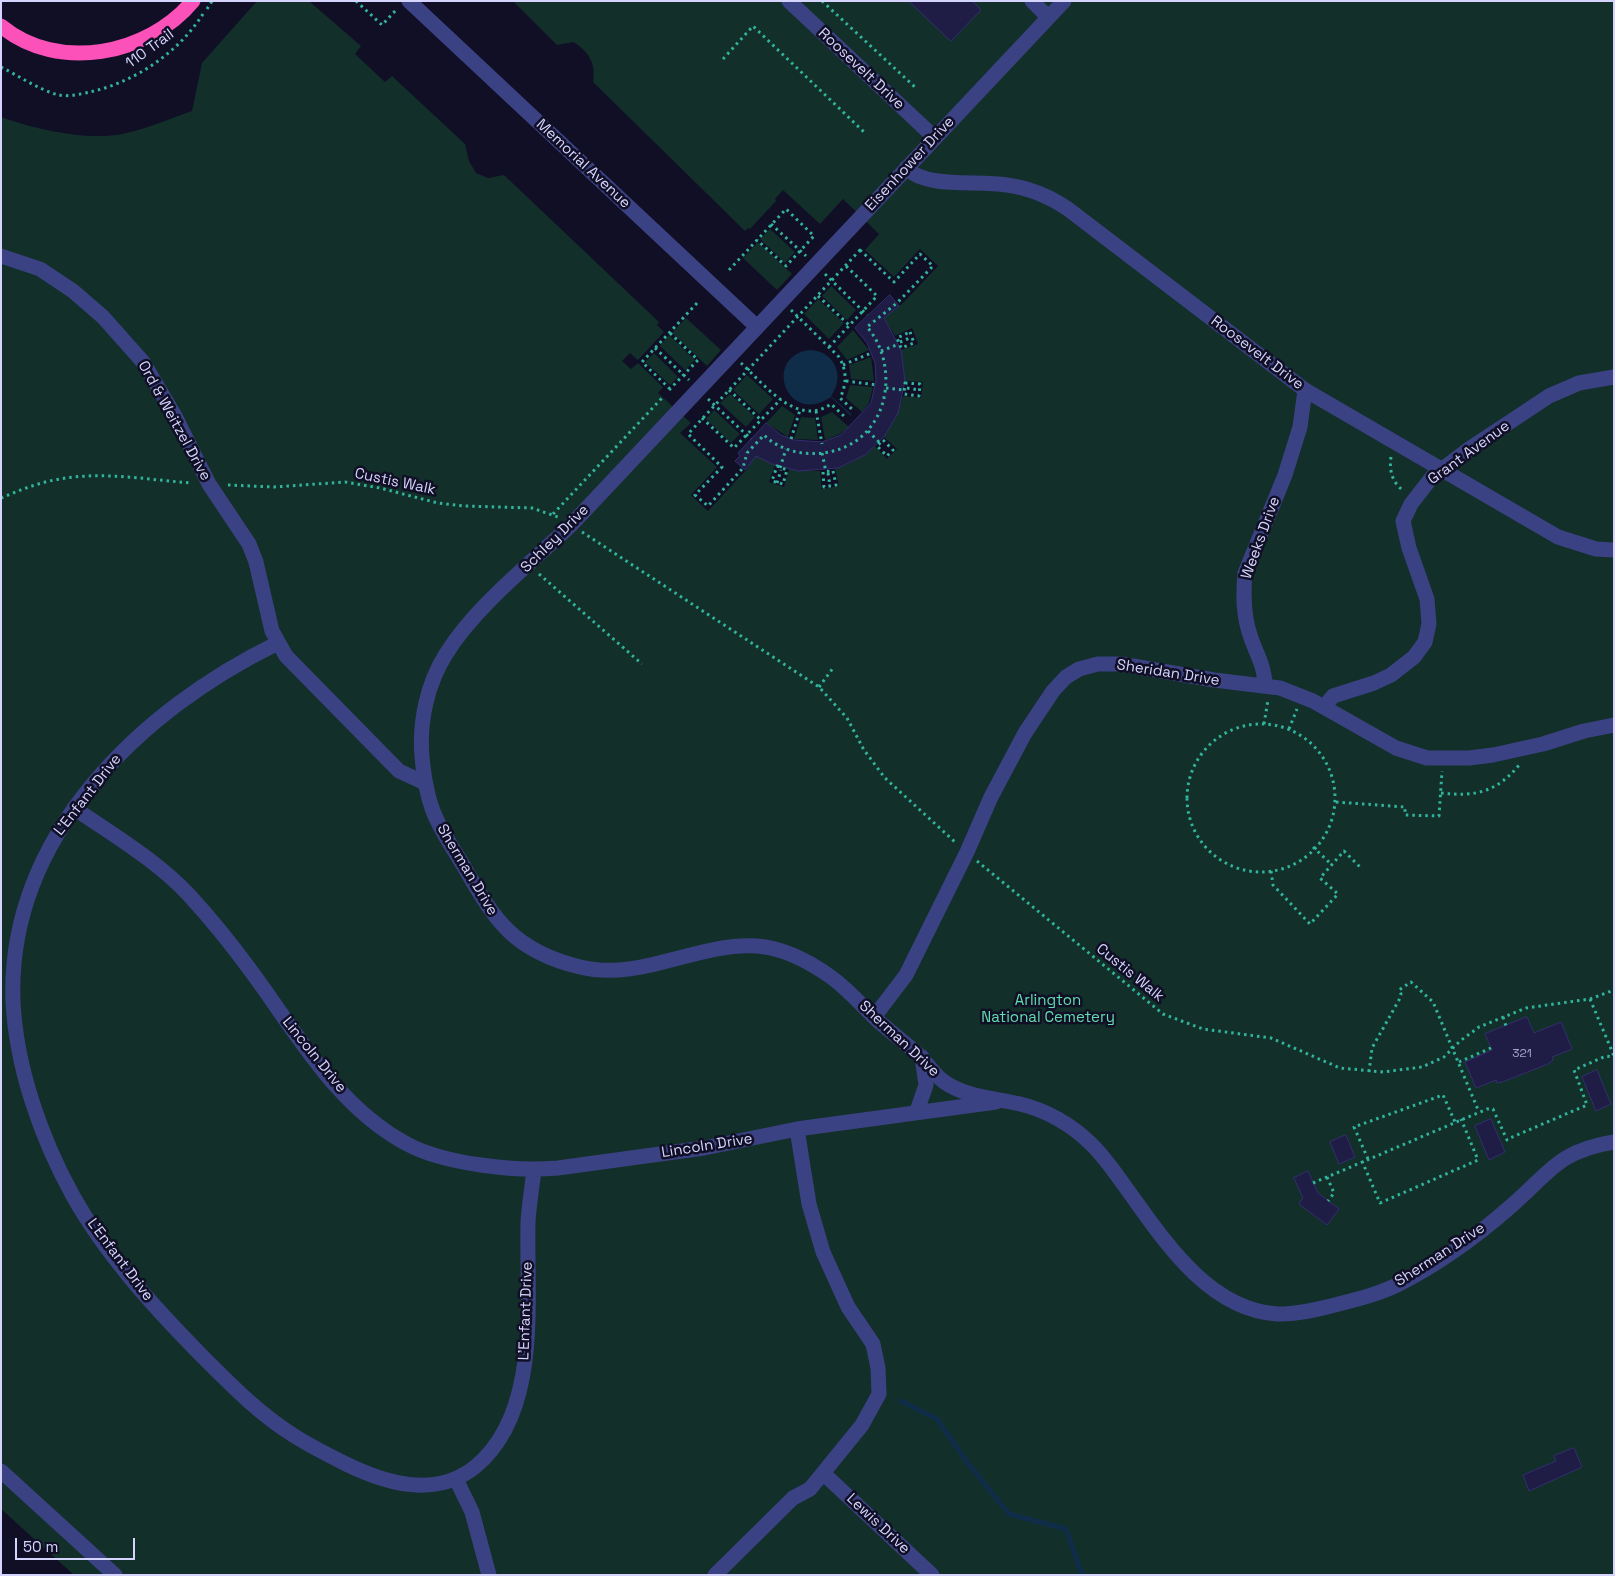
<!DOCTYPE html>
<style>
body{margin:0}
#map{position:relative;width:1615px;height:1576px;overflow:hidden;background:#100f25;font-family:"Space Grotesk",sans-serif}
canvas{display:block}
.frame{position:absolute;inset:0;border:2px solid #d4d4fe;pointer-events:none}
.scale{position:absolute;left:15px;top:1538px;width:120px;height:22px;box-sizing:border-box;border:2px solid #d4d4fe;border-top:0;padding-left:6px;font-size:15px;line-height:18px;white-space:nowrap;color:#d4d4fe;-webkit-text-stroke:4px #100f25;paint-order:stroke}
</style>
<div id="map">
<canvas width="1615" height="1576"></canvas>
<div class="frame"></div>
<div class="scale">50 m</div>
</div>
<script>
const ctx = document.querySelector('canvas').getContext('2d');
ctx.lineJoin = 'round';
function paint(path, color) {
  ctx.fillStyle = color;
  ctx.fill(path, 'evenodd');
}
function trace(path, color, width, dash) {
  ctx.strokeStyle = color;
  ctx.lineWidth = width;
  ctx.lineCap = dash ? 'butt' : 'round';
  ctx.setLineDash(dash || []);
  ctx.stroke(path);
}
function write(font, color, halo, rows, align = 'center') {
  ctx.font = font + ' "Space Grotesk",sans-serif';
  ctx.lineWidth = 5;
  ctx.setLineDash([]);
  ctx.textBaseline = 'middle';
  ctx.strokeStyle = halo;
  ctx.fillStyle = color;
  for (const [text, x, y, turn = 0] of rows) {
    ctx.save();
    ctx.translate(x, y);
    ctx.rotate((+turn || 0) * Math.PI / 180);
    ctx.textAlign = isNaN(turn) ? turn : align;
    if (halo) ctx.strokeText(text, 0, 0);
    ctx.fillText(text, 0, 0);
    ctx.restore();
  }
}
const green = new Path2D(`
 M257,1H309L361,46L355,54L385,82L392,76L465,144L469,161L476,173L488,178L504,175L659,322L657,325L664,332L638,360L630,353L622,361L631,369L638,363L663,387L658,393L691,423L680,433L717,467L691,495L708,511L747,469L756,455L775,465L769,482L784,487L789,469L820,471L822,489L839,486L835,469L854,461L875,446L887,459L897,449L884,437L896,416L903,396L921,398L923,382L905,381L901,350L918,344L912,328L895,336L884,318L904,302L938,266L920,249L894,277L865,250L879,234L843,199L820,224L783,190L775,199L776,201L750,229L748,228L745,231L593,82C596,64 589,51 573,42L557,45L513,1H1614V1575H74L1,1509V117C34,129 87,141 122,134C146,129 169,119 192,111L202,63Z
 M770,229L795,252L785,263L760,239Z
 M758,242L792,274L777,290L743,258Z
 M831,286L856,310L847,320L822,296Z
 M818,299L844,323L829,339L804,314Z
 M686,318L721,350L707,366L672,333Z
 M853,330L869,350L847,360L837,347Z
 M669,335L695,360L685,370L660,346Z
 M654,353L678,377L670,385L645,362Z
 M871,357L874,381L851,379L849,365Z
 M747,375L773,399L759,414L733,390Z
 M850,385L873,387L869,403L862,412L846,398Z
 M730,394L755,417L746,427L720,403Z
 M782,406L795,415L788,437L766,423Z
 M714,410L740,434L731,443L706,419Z
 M832,412L849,427L840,434L825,440L821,417Z
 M801,417L815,418L818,440L794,439Z`);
const water = new Path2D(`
 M809,350C834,350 846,376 831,396L851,414V416L831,397C787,427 762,357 809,350Z`);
const stream = new Path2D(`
 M901,1401L937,1419L967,1462L1009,1514L1066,1529L1082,1575`);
const building = new Path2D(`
 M909,1H972L981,10L951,41Z
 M890,295L899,306L884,318L901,350L905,381L898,413L884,437L865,455L838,468L798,471L772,464L756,456L745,470L735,461L740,456L738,453L766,423L781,435L794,440L822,442L841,435L871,403L876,380L875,363L867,343L855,328Z
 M1527,1017L1534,1033L1561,1022L1572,1049L1552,1057L1553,1060L1548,1064L1502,1082L1497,1083L1496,1080L1476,1088L1465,1062L1492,1050L1485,1034Z
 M1597,1070L1611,1104L1596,1111L1582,1077Z
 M1491,1119L1505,1152L1489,1160L1475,1126Z
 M1346,1135L1355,1157L1339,1164L1330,1142Z
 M1308,1171L1318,1193L1339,1209L1327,1225L1299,1204L1303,1198L1294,1178Z
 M1574,1448L1582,1467L1529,1491L1523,1475L1556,1461L1554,1456Z`);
const path = new Path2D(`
 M356,1L382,25L397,9
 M822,1L916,88
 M207,9L212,1
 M723,59L753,26L865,133
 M1,67C19,76 39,90 59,95C68,97 81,94 90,92C135,82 178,53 203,14
 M771,224L806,256
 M860,250L894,282L920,254L933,266L897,303L867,327C891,354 893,402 868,430C844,459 791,462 764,435L747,453L743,468L708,506L695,495L722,467L688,434Z
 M729,270L786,209L814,236L786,266L757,240
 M825,274L867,315
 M818,296L849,325
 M791,310L839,357C847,371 847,384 840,398L853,410
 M910,332L914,343L901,348L897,338Z
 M900,342L912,337
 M829,347L877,296L846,266
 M655,348L689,380
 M881,351L899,344
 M741,363C764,384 797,428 831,404L846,418
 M843,365L871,353
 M846,381L877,385
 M905,383L920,384L919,396L904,394Z
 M886,388L904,390
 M907,388L919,390
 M670,389L642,362L698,302
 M669,390L698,360L669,332
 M729,390L761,420
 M708,399L751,439
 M816,411L822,444
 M702,418L734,448L781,399
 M868,431L880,443
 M791,439L800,410
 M883,440L893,450L887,456L877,446Z
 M822,453L826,472
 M1391,457C1389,470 1392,483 1404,491
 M777,466L787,470L783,484L772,481Z
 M780,468L786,449
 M833,471L836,485L824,487L823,472Z
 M828,473L830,486
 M777,483L781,470
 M228,485L274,487L345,482L380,488L438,503L464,506L532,508L558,517
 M1,498C20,490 40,482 60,479C103,471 149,480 192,483
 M553,514L662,398
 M582,532L819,687L847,718L864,750L885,778L955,842
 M539,574L642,664
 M819,687L833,668
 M1264,724L1268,700
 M1187 798a74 74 0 1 1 148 0a74 74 0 1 1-148 0Z
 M1289,729L1297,709
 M1441,793C1476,797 1497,792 1520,764
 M1336,802L1405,807V815L1439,816L1442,771
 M1313,847L1332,865
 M977,861L1163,1014L1203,1029L1271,1038L1340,1068L1383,1072L1422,1067L1444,1057L1460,1041L1479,1027L1526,1008L1590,999L1614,990
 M1271,871L1273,885L1310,924L1338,894L1320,878L1344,851L1360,867
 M1590,999L1614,1056
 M1503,1017L1507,1029
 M1459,1062L1491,1048
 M1369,1072L1372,1048L1399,1000L1401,994L1399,990L1411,982L1433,1002L1479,1112
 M1368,1159L1354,1127L1443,1095L1455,1122
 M1362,1161L1380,1203L1478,1160L1461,1119
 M1327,1177L1334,1193L1328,1201
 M1313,1183L1487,1109H1493L1507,1140L1510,1138L1587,1105L1574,1070L1606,1056L1614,1057`);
const minor = new Path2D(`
 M409,1L757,327
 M789,1L934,137
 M1032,1L1048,17
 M1064,1L571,525C531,563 475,607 446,654C427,684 419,722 422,757C424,778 427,799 436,818C443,834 454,850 463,865C495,921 514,951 580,967C641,982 697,942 757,946C784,948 810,962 831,977C849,990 862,1006 877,1020C891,1032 905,1043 919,1055C927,1063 934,1074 943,1081C964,1097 996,1098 1020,1104C1046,1110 1072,1125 1090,1143C1103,1155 1114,1171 1124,1185C1162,1237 1206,1309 1277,1314C1294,1315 1314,1310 1331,1306C1354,1300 1377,1295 1399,1284C1438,1264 1477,1236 1510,1207C1549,1174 1557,1151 1614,1142
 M906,168C927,189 977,180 1007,185C1029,188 1049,196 1068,209L1305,390L1558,537L1596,549L1614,550
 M1,256L40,269L73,291L103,317L143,362L175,416L209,484L249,544L256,562L272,631L286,656L399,771L425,783
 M278,643C142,709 7,836 13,1001C16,1067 41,1138 73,1196C106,1255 154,1307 201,1355C230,1384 258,1413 293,1435C310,1446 328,1455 346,1464C387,1484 436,1498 475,1467C542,1412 526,1299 528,1222C529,1205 532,1187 534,1170
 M1265,686C1265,667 1257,655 1251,638C1243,616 1243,595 1245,573L1285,475L1300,427L1305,390
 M1324,707L1333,696L1374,683L1391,675L1414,657L1425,642L1429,624L1427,599L1409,548L1403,521L1411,504L1432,477L1469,449L1549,396L1579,383L1614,377
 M74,808C113,835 156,860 189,895C211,919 232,945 251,971C297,1033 336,1106 407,1144C444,1164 516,1172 558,1168L704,1148L797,1129L996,1102
 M874,1017L906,975L967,852L991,797L1025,733L1053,691L1066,677L1079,669L1098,664H1121L1214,680L1280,688L1313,701L1396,748L1427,758H1469L1493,755L1543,744L1584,731L1614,725
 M917,1111L926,1085L922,1057
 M1,1471L115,1575
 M824,1474L932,1575
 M456,1479L472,1512L489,1575
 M715,1575L793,1498L810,1489L862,1425L879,1394L878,1368L873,1344L848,1307L823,1252L809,1204L797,1129`);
const highway = new Path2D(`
 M1,26C58,73 148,55 193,1`);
const numberNames = [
 ["321",1522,1054]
];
const streetNames = [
 ["110 Trail",150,49,-36],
 ["Roosevelt Drive",861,69,43],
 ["Memorial Avenue",583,164,43],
 ["Eisenhower Drive",910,164,-47],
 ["Roosevelt Drive",1257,353,37],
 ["Ord & Weitzel Drive",174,421,61],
 ["Grant Avenue",1469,453,-36],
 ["Custis Walk",395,482,12],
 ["Weeks Drive",1261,538,-70],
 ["Schley Drive",555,539,-45],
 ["Sheridan Drive",1168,673,9],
 ["L'Enfant Drive",88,795,-52],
 ["Sherman Drive",467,870,59],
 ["Custis Walk",1130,973,39],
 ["Sherman Drive",899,1039,43],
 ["Lincoln Drive",314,1055,51],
 ["Lincoln Drive",707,1146,-9],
 ["Sherman Drive",1440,1255,-33],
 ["L'Enfant Drive",120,1260,53],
 ["L'Enfant Drive",526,1311,-88],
 ["Lewis Drive",878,1524,43]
];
const parkNames = [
 ["Arlington",1048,1001],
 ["National Cemetery",1048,1018]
];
paint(green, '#122f2a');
paint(water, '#0f2d49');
trace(stream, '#0f2d49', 5);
paint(building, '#1f1c45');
trace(building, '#332e71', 1);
trace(path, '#32b49c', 3, [2.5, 4]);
trace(minor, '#3b4283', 15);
trace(highway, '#fb51b9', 15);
write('12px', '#a7a6d0', null, numberNames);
write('15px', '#d4d4fe', '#100f25', streetNames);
write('15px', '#61ddae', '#100f25', parkNames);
</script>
